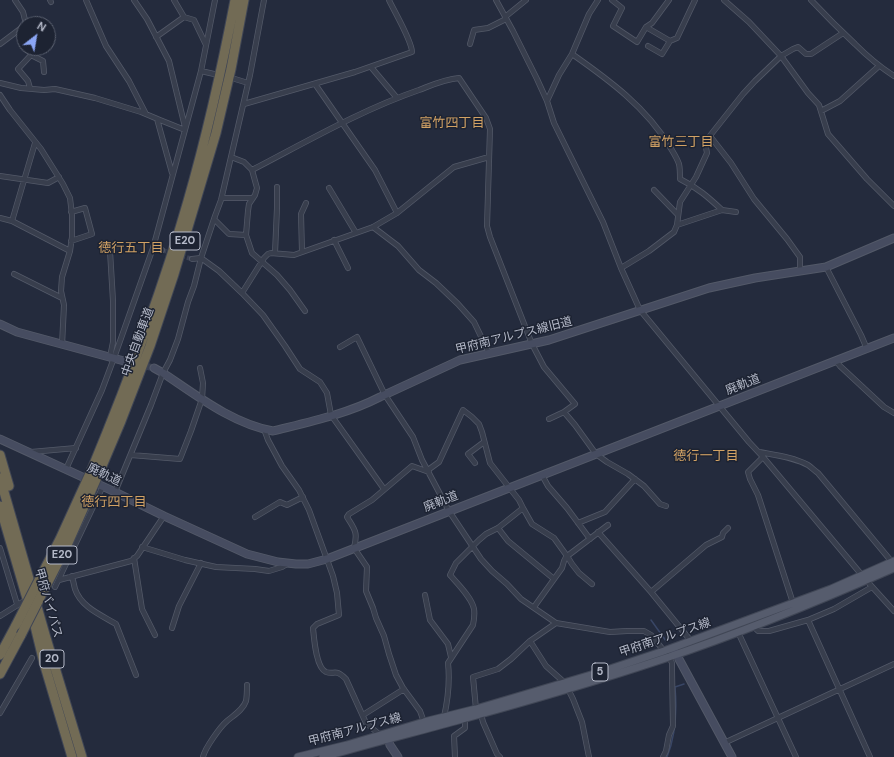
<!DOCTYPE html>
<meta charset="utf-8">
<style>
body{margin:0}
#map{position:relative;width:894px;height:757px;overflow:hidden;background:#242b3d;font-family:"DM Sans",sans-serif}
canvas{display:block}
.north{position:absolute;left:16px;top:16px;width:40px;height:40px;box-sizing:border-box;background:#1d2332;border:1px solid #595f6e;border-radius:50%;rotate:31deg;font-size:11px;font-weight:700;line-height:16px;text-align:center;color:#b4b9c8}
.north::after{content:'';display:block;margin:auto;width:14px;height:18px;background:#8ba6f5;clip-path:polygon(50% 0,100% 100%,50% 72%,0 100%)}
</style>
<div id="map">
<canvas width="894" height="757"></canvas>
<div class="north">N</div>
</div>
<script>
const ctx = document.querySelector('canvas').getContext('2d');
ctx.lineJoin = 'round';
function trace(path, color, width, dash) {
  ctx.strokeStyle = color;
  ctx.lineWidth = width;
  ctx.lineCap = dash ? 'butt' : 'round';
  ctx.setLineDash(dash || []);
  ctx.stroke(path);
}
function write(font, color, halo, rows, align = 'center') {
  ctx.font = font + ' "DM Sans","Noto Sans JP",sans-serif';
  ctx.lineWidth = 3;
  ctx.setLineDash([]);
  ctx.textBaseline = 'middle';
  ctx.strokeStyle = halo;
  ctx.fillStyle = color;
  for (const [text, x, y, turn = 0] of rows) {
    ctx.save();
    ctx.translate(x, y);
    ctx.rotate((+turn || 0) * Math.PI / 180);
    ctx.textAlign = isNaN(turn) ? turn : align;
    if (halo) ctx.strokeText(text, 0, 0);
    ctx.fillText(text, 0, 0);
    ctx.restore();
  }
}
const stream = new Path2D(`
 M651,620L666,641
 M667,757C676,735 677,711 675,687L684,684`);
const streetTunnel = new Path2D(`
 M162,250L192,259`);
const secondaryTunnel = new Path2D(`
 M124,361L154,368`);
const street = new Path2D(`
 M15,0L23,12L26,24
 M50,0L51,2
 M86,0L106,46L129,81L146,114
 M134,0L147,19L169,61L185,127
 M496,0L513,31L537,79L547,101L554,123L603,222L621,268L640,310L749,442L763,457L866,580L894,611
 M612,0L622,8L613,26L637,42L646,27L652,23L669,0
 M724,0L749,22L781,56L808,93L819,105L828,134L867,179L894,206
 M811,0C825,15 840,30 855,44C867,56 880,67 894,76
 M184,17L194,20L206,45
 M505,17L526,0
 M646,27L670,41
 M156,37L184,17L174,0
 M0,44L24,26
 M470,44L474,30L488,28L506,19
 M648,46L662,54L670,41L677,38L695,0
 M28,48L31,55L43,61L44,72
 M572,54C609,80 646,107 670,147C673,152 677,158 679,164C680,168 680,174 680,179C698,188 708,197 722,210
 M371,67L397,98
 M201,71L214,74
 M235,79L248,83
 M0,83L21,88L44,90L55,89L95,98L141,112L160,120L185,130
 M315,84L375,170L397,213
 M30,88L28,81L18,69L31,55
 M0,95L10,110L41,149L63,184L70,198L72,215V237L70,251L62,277L61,291L64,305L62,345
 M547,101L559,75L572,54L589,14L598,0
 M244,104L355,72L412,52C412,41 394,11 389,0
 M821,111L840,101L879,66
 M157,119L172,173
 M710,136L731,163L754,199L787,239L800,257V271
 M35,143L12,221L70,251
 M231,157L244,162L252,170L257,188L255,195L249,204L248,211L246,235
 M252,170C306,142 361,110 419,90C432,85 445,79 459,78L486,118L490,129L487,226L490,237L532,344L544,367L575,404L564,412L549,419
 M0,176L48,183L59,177
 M329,188L356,233
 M654,190L678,215
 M222,198H253
 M0,218L12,221
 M214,219L229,234L246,235L252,253L277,275L290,290L305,311
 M677,225L722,210L736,212
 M373,227L398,246L419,270L436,283L458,304L474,322L489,353
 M334,240L348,268
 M71,241L92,234L85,208L71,212
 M153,248L162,250
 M302,252L301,214L306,203
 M275,253L277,208V187
 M192,259L201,258L219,271L242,293L263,315L285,346L300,369L320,382L327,393L331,415L384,489
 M826,267L861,335L867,349
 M621,268L649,251L674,232L677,225L680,202L696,177L707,153L705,142L743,94L755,81L781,56L793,49L798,47L806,54H811L843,33
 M14,274L62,298
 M242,293L264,258L268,254L271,253L294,255L373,227L397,213L454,167L489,157
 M340,347L357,337L385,395L413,437L422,460L449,511L481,559L492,571L507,584L521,599L556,623L610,632L627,631H644L651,635L669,657L672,663V670L673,726L669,735L666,751L663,757
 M110,357L113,342V301L110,251
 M836,361L840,366L884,407L894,413
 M564,412L575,425L596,454L607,462L628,474L644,486L660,504L666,506
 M264,429L268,440L282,466L299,490L309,510L333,576L337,593L339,615L317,624L313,628C314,638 316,668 326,672C335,675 335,668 346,679L366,723L380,735
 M31,452L76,448
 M759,452C775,455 793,457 808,465C811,467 815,471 818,473L892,562
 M131,455L180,459L191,431L202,399L203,383L200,368
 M763,457L748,472L750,479L758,495L793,603
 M475,463L468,454L484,442
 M66,469L102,390L114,358L153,248L201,71L215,0
 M428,470L439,462L463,410L472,417L479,424L482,432L490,463L519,500L523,508L498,528L486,534L479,540L456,563L450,575C458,584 472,598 474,609C475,615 474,620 473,625L448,663C450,681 448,699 444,717
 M542,475L548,486L567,508L590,539
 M115,492L151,405L163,373L170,360L178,339L188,302L194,286L201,258L215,216L221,200L250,75L264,0
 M523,508L532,524L554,538L567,556L572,564L579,573L592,584
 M255,517L280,502L287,505L303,497
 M578,523L605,512L635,479
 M498,528L508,541L554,579
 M598,532L651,592L691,641
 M142,547L185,560L216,567L255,569L269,571L282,567L287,564
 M0,548L17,604
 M134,558L142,609L155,635
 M72,576C73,580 74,585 75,589C81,607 101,615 116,624L136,675
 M59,580L131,561L137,556L164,516
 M55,587L103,486
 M651,592L706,545L722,537L723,533L728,528
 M425,595L430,620L448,644L451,657
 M534,607L562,568L564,561L566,557L608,525
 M0,616L24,601
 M808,620L870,757
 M753,626L758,631H769L808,620L834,609L872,587
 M172,628L179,606L201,563
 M738,632L796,757
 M530,641L546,666L565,683L573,699L582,722L589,757
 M476,709L473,677L498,669L511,659L530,641L556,623
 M0,713L32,658
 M481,714L483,722L497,754L500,757
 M363,715L404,689
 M424,722L420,711L403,688L396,675L389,654L384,636L376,618L373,608L366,591L367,567L354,548C358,532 355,530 347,517L349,514L372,500L412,466L429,472
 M724,743L894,664
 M203,757C205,748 220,727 227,721C234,715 243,710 246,701C247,696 247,690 247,685
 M455,757L454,736L465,728V718`);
const secondary = new Path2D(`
 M0,324L17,332L28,335L124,361
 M154,368L163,373C196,395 233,424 273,431C309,422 347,414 380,397L460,360L549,340L709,288L755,278L826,267L894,238
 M0,439L115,492L164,516L247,554L278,562L296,564H308L327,559L894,338
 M674,650L732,757
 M387,734L390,745L398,757`);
const primary = new Path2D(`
 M298,757L347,745L424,722L476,709L601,672L664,651L831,589L894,561
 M323,757C367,744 411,733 455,721C525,702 594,682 663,659C741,633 819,601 894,568`);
const highway = new Path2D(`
 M0,455L9,486
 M92,469C128,382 162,292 188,201C207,135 222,68 235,0
 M99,473L121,421L150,346L174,274L216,133L231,69L244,0
 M0,478L46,638L82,757
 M0,506L35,626L44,663L72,757
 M0,655L16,625
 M0,674L21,635`);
const highwayBridge = new Path2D(`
 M16,625L60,539L92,469
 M21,635L68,543L99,473`);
const shields = [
 [185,241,30],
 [62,555,30],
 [52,659,24],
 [600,672,16]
];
const shieldNames = [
 ["E20",185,241],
 ["E20",62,555],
 ["20",52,659],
 ["5",600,672]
];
const streetNames = [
 ["甲府南アルプス線旧道",514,336,-14],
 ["中央自動車道",138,342,-70],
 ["廃軌道",743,385,-21],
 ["廃軌道",104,475,25],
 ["廃軌道",441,502,-21],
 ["甲府バイパス",48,603,74],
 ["甲府南アルプス線",665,638,-19],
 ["甲府南アルプス線",355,730,-15]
];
const neighbourhoodNames = [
 ["富竹四丁目",452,124],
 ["富竹三丁目",681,143],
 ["徳行五丁目",131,249],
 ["徳行一丁目",706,457],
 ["徳行四丁目",114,503]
];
trace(stream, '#394665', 1.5);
trace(streetTunnel, '#3a4052', 4.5, [4.5, 2]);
trace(secondaryTunnel, '#3a4052', 7, [7, 3.5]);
trace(street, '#535968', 6);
trace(secondary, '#535968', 9);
trace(primary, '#414756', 9);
trace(highway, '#404655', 11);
trace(street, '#383e4d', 4.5);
trace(secondary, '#464c60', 7);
trace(primary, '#565c6d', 7);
trace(highway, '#726b55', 9);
trace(highwayBridge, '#404655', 11, []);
trace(highwayBridge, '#726b55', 9);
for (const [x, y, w] of shields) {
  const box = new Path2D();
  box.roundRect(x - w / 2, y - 9, w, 18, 3);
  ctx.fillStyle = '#1d2332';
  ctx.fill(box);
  trace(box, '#b4b9c8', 1);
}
write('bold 11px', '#b4b9c8', null, shieldNames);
write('12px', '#b4b9c8', '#1d2332', streetNames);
write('13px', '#d2a264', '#1d2332', neighbourhoodNames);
</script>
